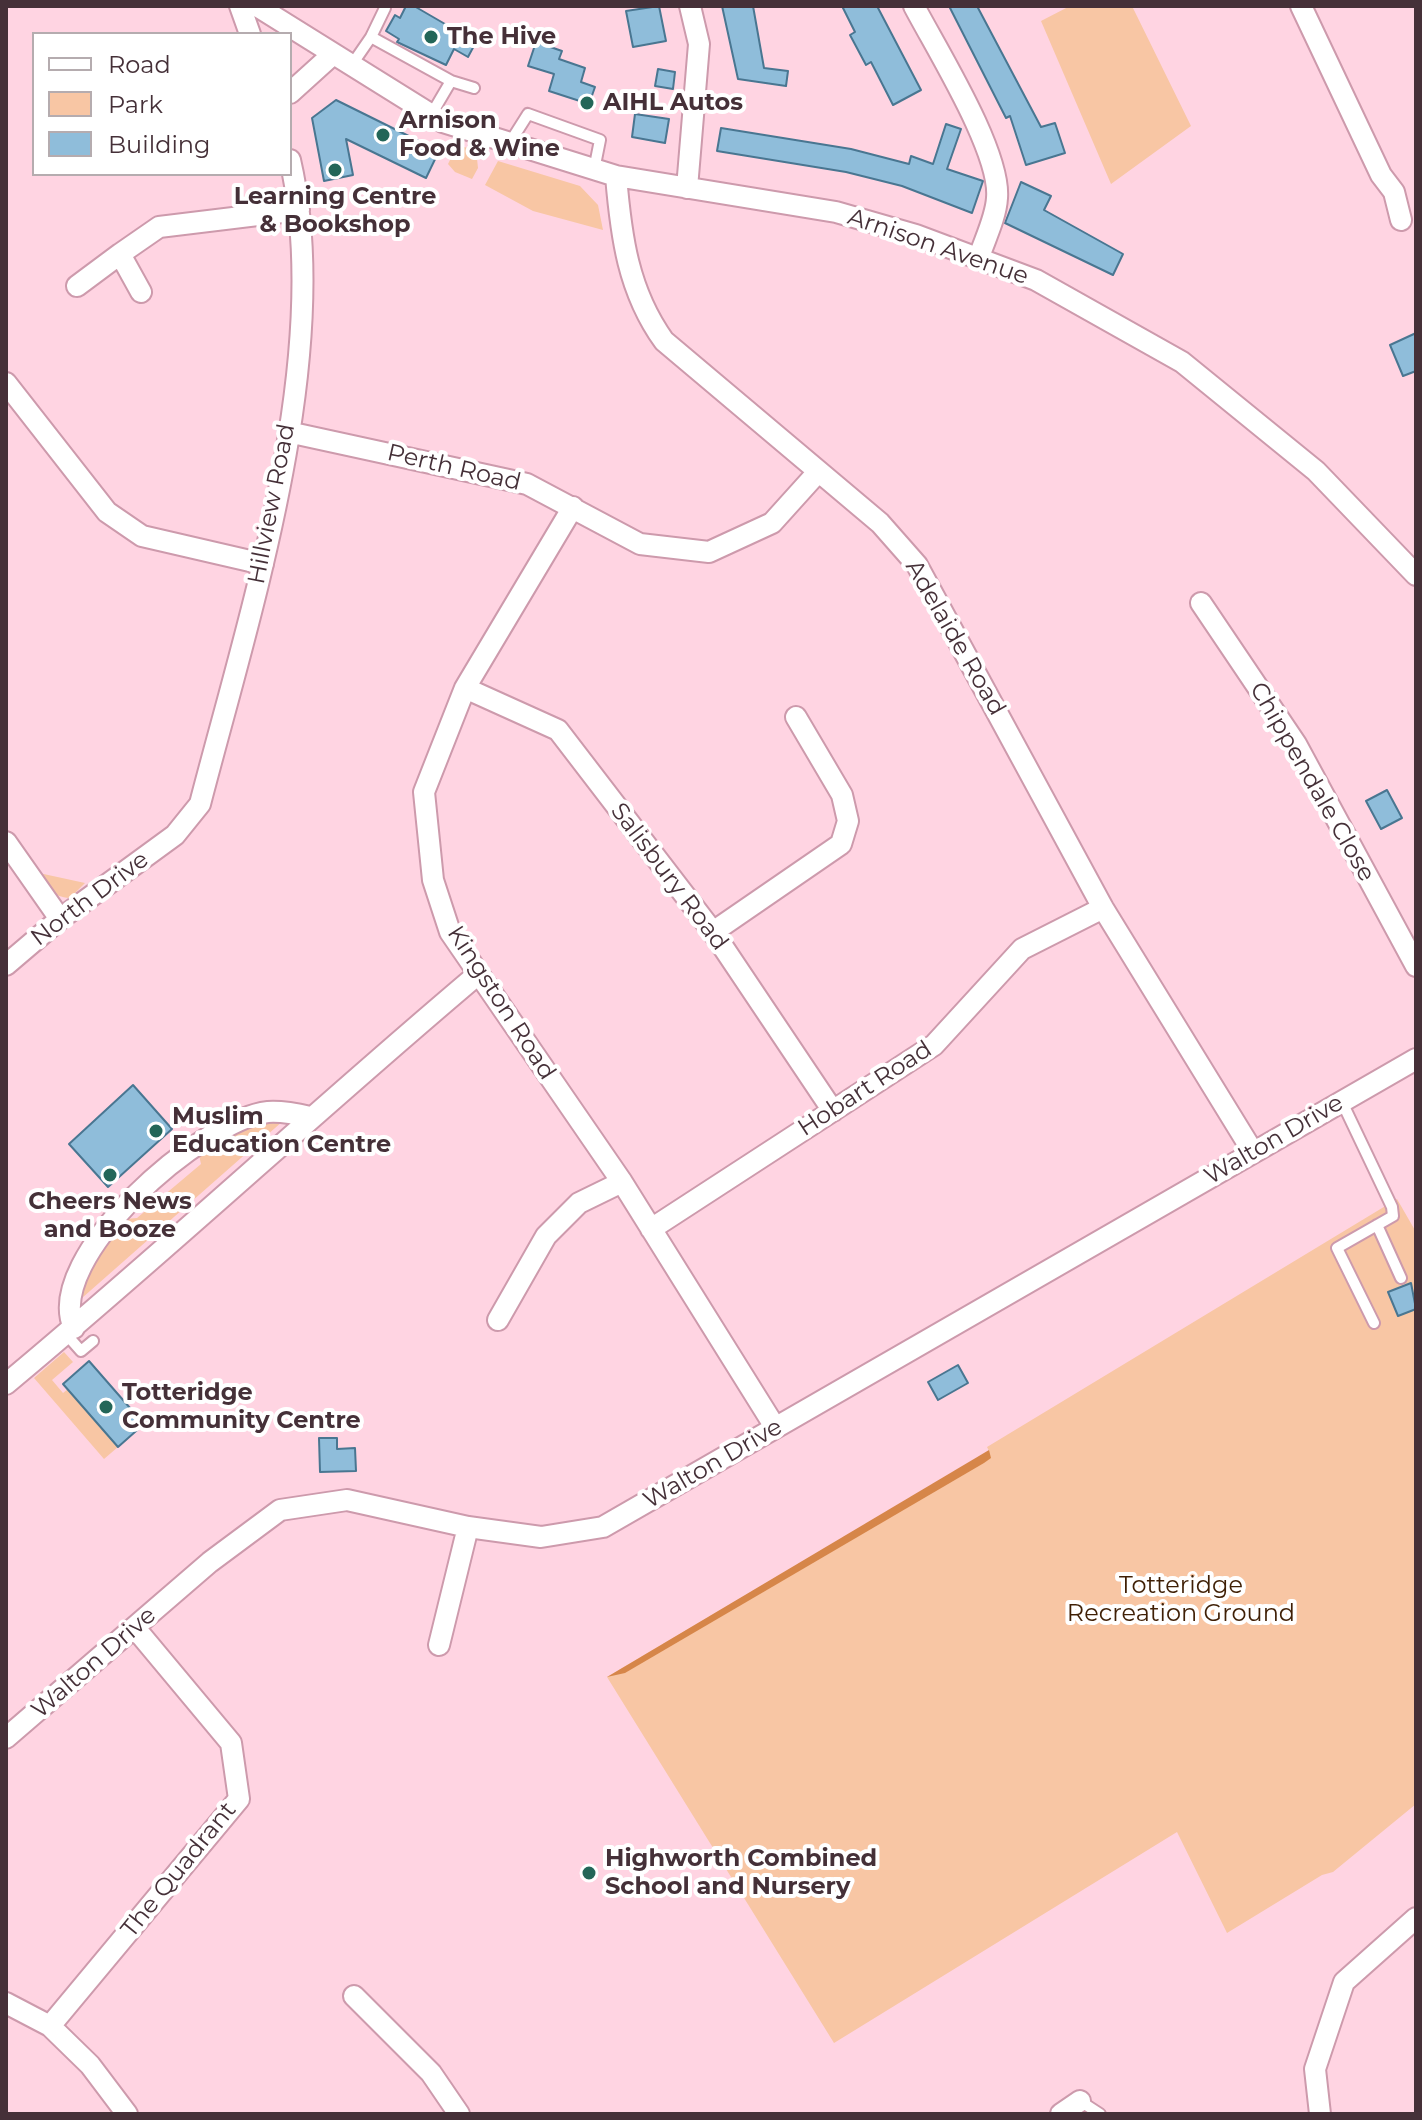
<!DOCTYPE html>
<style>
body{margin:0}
#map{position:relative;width:1422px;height:2120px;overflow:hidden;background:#ffd4e2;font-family:Montserrat,sans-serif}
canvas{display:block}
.frame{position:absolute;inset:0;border:8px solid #453038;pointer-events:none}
.legend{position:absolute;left:32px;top:32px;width:260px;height:144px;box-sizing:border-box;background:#fff;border:2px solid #b5acaf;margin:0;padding:10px 14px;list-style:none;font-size:24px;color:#453038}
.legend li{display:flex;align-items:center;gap:16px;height:40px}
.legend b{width:40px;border:2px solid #b5acaf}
</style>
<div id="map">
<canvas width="1422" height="2120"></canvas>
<div class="frame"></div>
<ul class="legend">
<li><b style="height:10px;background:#fff"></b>Road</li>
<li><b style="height:22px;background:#f8c6a4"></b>Park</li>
<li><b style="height:22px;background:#8fbdda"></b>Building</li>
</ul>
</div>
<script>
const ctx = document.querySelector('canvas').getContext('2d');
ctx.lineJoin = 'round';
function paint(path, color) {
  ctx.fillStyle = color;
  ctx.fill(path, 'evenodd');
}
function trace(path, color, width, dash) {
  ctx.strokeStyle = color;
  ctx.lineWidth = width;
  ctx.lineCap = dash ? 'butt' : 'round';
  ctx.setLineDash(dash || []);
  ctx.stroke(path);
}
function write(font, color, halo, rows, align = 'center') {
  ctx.font = font + ' Montserrat,sans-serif';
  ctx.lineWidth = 8;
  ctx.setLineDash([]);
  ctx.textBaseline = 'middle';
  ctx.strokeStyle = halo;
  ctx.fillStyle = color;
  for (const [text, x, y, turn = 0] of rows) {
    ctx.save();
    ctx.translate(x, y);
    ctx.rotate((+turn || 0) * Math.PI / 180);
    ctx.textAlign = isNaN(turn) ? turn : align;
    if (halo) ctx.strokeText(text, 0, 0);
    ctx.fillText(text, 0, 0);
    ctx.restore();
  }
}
const green = new Path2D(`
 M1070,6H1132L1191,126L1111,184L1041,21Z
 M457,146L476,149L478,168L472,179L455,172L448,164Z
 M498,161L580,186L598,205L603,230L533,211L485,185Z
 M39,873L85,883L70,898C52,897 47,887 39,873Z
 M273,1112L283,1121L82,1298L77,1294C89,1270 105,1218 137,1218L201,1164L199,1155L204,1147Z
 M1397,1199L1416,1232V1804L1333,1872L1322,1875L1227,1933L1177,1832L834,2043L607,1677L989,1451L987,1447Z
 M64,1352L73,1362L52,1380L63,1393L68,1389L118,1447L104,1459L34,1378Z`);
const forest = new Path2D(`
 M989,1450L991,1458L984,1463L625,1673L607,1677Z`);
const building = new Path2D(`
 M406,6H414L476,42L468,57L454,49L446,65L397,42L399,39L386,31L395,15L400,18Z
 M659,6L666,41L633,47L626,11Z
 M722,6H753L764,68L788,71L786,86L738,79Z
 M842,6H877L921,90L893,105L871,62L866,65L850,35L855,32Z
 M949,6H977L1041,127L1055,123L1065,153L1026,165L1010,116L1006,118Z
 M536,42L562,51L559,59L585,68L581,82L595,87L589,104L549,91L554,74L528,66Z
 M658,69L675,72L673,89L655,86Z
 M336,100L439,151L426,178L346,139L353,175L324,181L312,118Z
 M635,114L669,119L665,143L632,137Z
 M946,124L961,129L947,169L983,181L972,213L902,186L846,172L717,151L721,128L851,149L909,164L911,156L933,164Z
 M1021,182L1051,196L1044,210L1123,254L1113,275L1005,223Z
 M1416,333V371L1403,376L1390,345Z
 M1387,790L1402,818L1381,829L1366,801Z
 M133,1085L172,1129L108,1187L69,1144Z
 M1411,1283L1416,1309L1398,1316L1388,1292Z
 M89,1361L144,1424L118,1447L63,1384Z
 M958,1365L968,1383L938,1400L928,1382Z
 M319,1438H337V1449L355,1448L356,1471L320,1472Z`);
const lane = new Path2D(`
 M371,37L385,8
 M351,66L371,37L451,81L431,115
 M451,81L474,88
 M509,144L528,114L600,140L594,170
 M1342,1102L1392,1207L1393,1216L1337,1248L1374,1323
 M1377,1225L1401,1278
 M66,1334L81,1351L93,1341
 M1080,2101L1100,2114`);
const street = new Path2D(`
 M240,6L250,34
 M257,6L443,122L616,176L836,212L916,235L1036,280L1182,362L1316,471L1416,575
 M914,6C937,50 1001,152 997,198C996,217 985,239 979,257
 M1301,6L1381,175L1394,192L1401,220
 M290,93L332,55
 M616,176C621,236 628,291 664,341L880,523L917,565L1103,908L1253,1152
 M687,188L699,44L690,6
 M77,286L120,254
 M141,292L120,254L159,227L299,210
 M6,383L107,512L142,536L263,564
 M288,432L527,484L640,544L709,552L772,523L818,472
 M573,507L465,688L424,792L433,880L450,932L622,1182L775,1427
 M1201,603L1296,744L1416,966
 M465,688L558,730L713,932L833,1111
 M6,842L60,919
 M713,932L841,844L848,821L842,795L796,717
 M6,965L60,919L175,835L200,804C249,615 335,353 290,160
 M651,1229L934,1045L1022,949L1103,908
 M498,1320L546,1236L579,1203L622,1182
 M74,1328C42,1258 203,1119 268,1112C282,1111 297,1114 310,1117
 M6,1384C166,1251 318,1109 477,975
 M439,1645L468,1527
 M6,1738L210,1562L280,1510L347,1500L468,1527L541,1537L603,1527L1416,1059
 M354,1996L431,2073L459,2114
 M6,2003L50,2026L90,2065L127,2114
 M50,2026L239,1799L231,1743L135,1628
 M1061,2114L1080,2101
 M1320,2114L1315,2069L1344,1982L1416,1918`);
const markers = [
 [431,37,8,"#236658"],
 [587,103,8,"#236658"],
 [383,135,8,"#236658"],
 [335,170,8,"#236658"],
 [156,1131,8,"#236658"],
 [110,1175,8,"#236658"],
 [106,1407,8,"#236658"],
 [589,1873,8,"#236658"]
];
const poiNames = [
 ["The Hive",447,37],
 ["AIHL Autos",603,103],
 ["Arnison",399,121],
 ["Food & Wine",399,149],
 ["Learning Centre",335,197,"center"],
 ["& Bookshop",335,225,"center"],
 ["Muslim",172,1117],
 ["Education Centre",172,1145],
 ["Cheers News",110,1202,"center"],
 ["and Booze",110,1230,"center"],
 ["Totteridge",122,1393],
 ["Community Centre",122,1421],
 ["Highworth Combined",605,1859],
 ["School and Nursery",605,1887]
];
const streetNames = [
 ["Arnison Avenue",938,247,19],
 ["Perth Road",454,468,13],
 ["Hillview Road",272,504,-79],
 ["Adelaide Road",955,638,60],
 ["Chippendale Close",1312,782,60],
 ["Salisbury Road",669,877,53],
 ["North Drive",90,899,-37],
 ["Kingston Road",501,1003,57],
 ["Hobart Road",865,1089,-33],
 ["Walton Drive",1274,1140,-30],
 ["Walton Drive",713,1464,-30],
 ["Walton Drive",94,1663,-41],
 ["The Quadrant",179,1870,-51]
];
const parkNames = [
 ["Totteridge",1181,1586],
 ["Recreation Ground",1181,1614]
];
paint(green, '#f8c6a4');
paint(forest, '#d68649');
paint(building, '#8fbdda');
trace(building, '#497691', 2);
trace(lane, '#cd9aac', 14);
trace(street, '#cd9aac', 24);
trace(lane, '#fff', 10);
trace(street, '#fff', 20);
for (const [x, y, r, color] of markers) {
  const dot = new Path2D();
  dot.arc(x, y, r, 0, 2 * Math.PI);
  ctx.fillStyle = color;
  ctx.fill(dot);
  trace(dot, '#fff', 3);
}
write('bold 24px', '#453038', '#fff', poiNames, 'left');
write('24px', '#453038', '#fff', streetNames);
write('24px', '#3f1f05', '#fff', parkNames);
</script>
